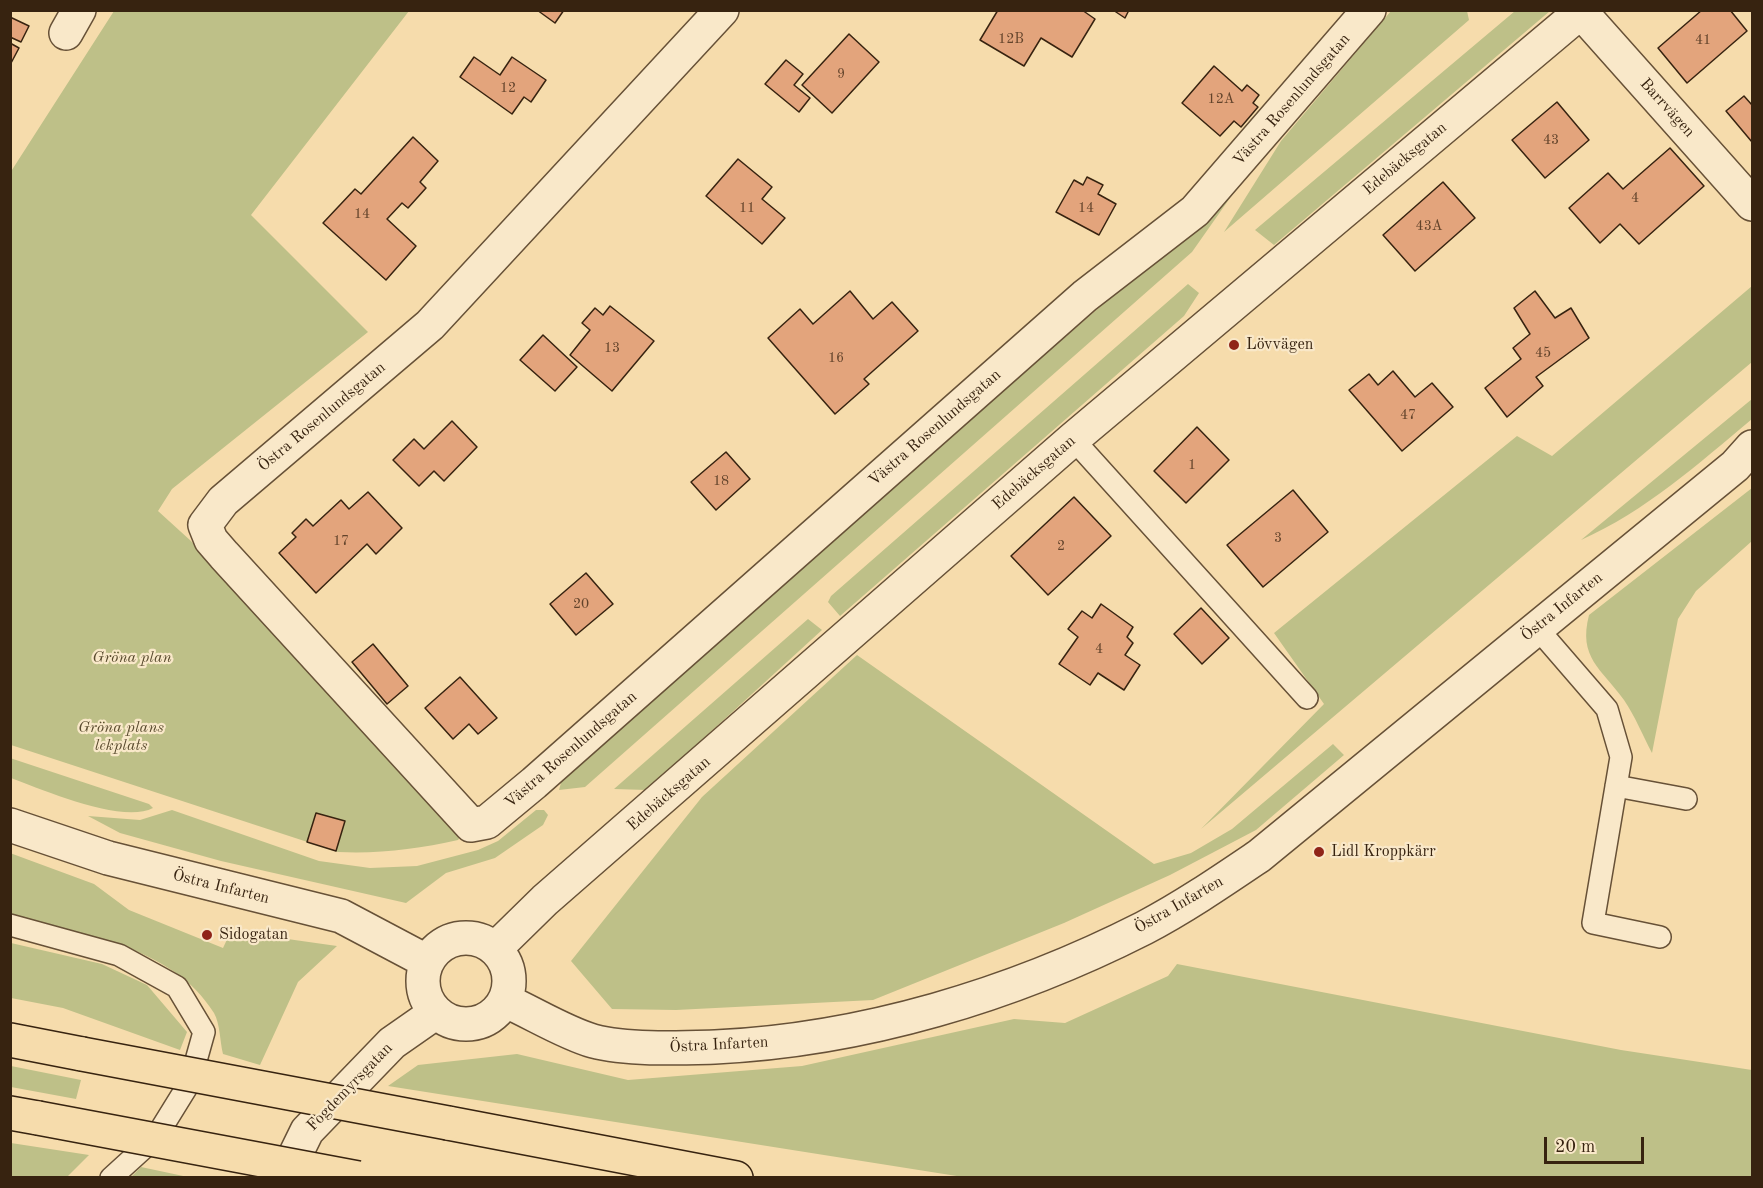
<!DOCTYPE html>
<meta charset="utf-8">
<style>
body{margin:0}
#map{position:relative;width:1763px;height:1188px;overflow:hidden;background:#f6dcac;font-family:"Old Standard TT",serif}
canvas{display:block}
.frame{position:absolute;inset:0;border:12px solid #372310;pointer-events:none}
.scale{position:absolute;left:1544px;top:1137px;width:100px;height:27px;box-sizing:border-box;border:3px solid #372310;border-top:0;padding-left:8px;font-size:18px;line-height:21px;white-space:nowrap;color:#372310;-webkit-text-stroke:4px #f9e8c9;paint-order:stroke}
</style>
<div id="map">
<canvas width="1763" height="1188"></canvas>
<div class="frame"></div>
<div class="scale">20 m</div>
</div>
<script>
const ctx = document.querySelector('canvas').getContext('2d');
ctx.lineJoin = 'round';
function paint(path, color) {
  ctx.fillStyle = color;
  ctx.fill(path, 'evenodd');
}
function trace(path, color, width, dash) {
  ctx.strokeStyle = color;
  ctx.lineWidth = width;
  ctx.lineCap = dash ? 'butt' : 'round';
  ctx.setLineDash(dash || []);
  ctx.stroke(path);
}
function write(font, color, halo, rows, align = 'center') {
  ctx.font = font + ' "Old Standard TT",serif';
  ctx.lineWidth = 4.5;
  ctx.setLineDash([]);
  ctx.textBaseline = 'middle';
  ctx.strokeStyle = halo;
  ctx.fillStyle = color;
  for (const [text, x, y, turn = 0] of rows) {
    ctx.save();
    ctx.translate(x, y);
    ctx.rotate((+turn || 0) * Math.PI / 180);
    ctx.textAlign = isNaN(turn) ? turn : align;
    if (halo) ctx.strokeText(text, 0, 0);
    ctx.fillText(text, 0, 0);
    ctx.restore();
  }
}
const green = new Path2D(`
 M114,11H409L251,215L368,332L172,489L158,511L191,541L461,836L458,840C418,849 379,854 338,852L11,745L10,173Z
 M1391,11H1467L1469,20L1224,232L1281,141Z
 M1515,11H1550L1274,245L1255,230Z
 M1237,188L1192,252L585,787L559,790L564,772Z
 M1188,284L1199,293L1184,316L840,616L828,602L831,596Z
 M1752,286V362L1201,829L1324,704L1274,633L1517,436L1552,456Z
 M1752,399V419C1698,464 1646,511 1581,540Z
 M1752,488V541L1696,591L1678,619L1652,753C1643,736 1635,716 1624,700C1601,668 1578,658 1589,615Z
 M808,619L822,630L647,790L614,789Z
 M857,655L1154,864L1191,853L1232,829L1333,744L1344,755L1256,830L1170,875L1064,923L873,1000L676,1010L612,1009L571,961L702,797Z
 M10,758L149,804L153,808C122,824 43,790 11,778Z
 M172,810L319,861L370,868L417,866L478,850L498,841L536,810H544L548,815L543,825L495,858L446,873L406,903L221,861L120,833L88,816L140,820Z
 M10,853L94,884L129,910L223,948L231,931L337,946L298,982L260,1065L223,1054C220,1042 220,1023 214,1013C172,945 81,935 11,915Z
 M11,943L102,964L147,985L187,1032L180,1050L63,1008L11,998Z
 M1177,964L1621,1050L1752,1070V1177H963L388,1086L418,1065L517,1054L628,1080L802,1066L1014,1019L1065,1023L1168,976Z
 M11,1066L81,1080L76,1099L11,1087Z
 M11,1143L89,1155L67,1177H11Z
 M141,1167L188,1177H131Z`);
const building = new Path2D(`
 M537,10H564L555,23Z
 M998,10H1082L1095,19L1072,57L1041,38L1024,66L980,40Z
 M1113,10H1129L1125,18Z
 M1702,10H1730L1747,31L1687,83L1658,48Z
 M10,17L29,26L21,42L10,37Z
 M849,34L879,62L832,113L802,85Z
 M10,43L19,48L10,65Z
 M474,57L500,75L512,57L546,80L531,102L524,97L512,114L460,77Z
 M786,60L803,74L794,85L810,98L799,112L765,84Z
 M1214,66L1242,91L1247,85L1259,95L1253,103L1258,107L1241,127L1234,121L1220,136L1182,103Z
 M1744,96L1752,105V142L1726,111Z
 M1557,102L1589,140L1545,178L1512,140Z
 M413,137L438,161L420,182L426,188L408,208L402,203L387,219L416,246L386,280L323,223L355,189L361,194Z
 M1670,148L1704,186L1639,244L1620,224L1600,243L1569,208L1608,173L1623,189Z
 M738,159L772,187L762,199L785,218L762,244L706,196Z
 M1087,177L1103,185L1098,194L1116,204L1099,235L1056,212L1074,180L1083,185Z
 M1443,182L1475,218L1415,271L1383,235Z
 M850,291L873,319L892,302L918,331L864,379L869,384L835,414L768,338L800,309L813,324Z
 M1535,291L1555,318L1571,308L1589,338L1536,377L1543,386L1507,417L1485,388L1521,359L1513,348L1530,334L1514,308Z
 M610,306L654,341L612,391L570,355L590,330L582,323L595,308L603,315Z
 M543,335L577,367L555,391L520,360Z
 M1393,371L1415,397L1432,383L1453,407L1402,451L1349,390L1369,374L1378,385Z
 M452,421L477,447L444,481L434,471L419,486L393,460L414,439L424,449Z
 M1197,427L1229,460L1186,503L1154,471Z
 M726,452L750,479L716,510L691,482Z
 M1293,490L1328,532L1263,587L1227,545Z
 M368,492L402,528L376,554L367,544L316,593L279,553L296,537L292,533L306,519L313,526L341,500L349,509Z
 M1074,497L1111,536L1048,595L1011,556Z
 M586,573L613,604L576,635L550,604Z
 M1101,604L1133,627L1127,637L1133,643L1125,655L1140,665L1124,690L1098,673L1090,685L1059,664L1078,637L1068,629L1082,611L1092,618Z
 M1201,608L1229,638L1202,664L1174,634Z
 M373,644L408,686L387,704L352,662Z
 M460,677L497,718L478,734L469,724L453,739L425,708Z
 M316,813L345,821L336,851L307,842Z`);
const service = new Path2D(`
 M1073,439L1307,698
 M1537,628L1607,709L1621,757L1593,923L1660,937
 M1616,786L1686,799
 M10,925L119,955L177,987L204,1032L190,1082L156,1137L111,1178`);
const minor = new Path2D(`
 M722,10L430,325L223,501L205,525L211,540L224,555L471,825L487,822L534,783L1085,296L1195,211L1369,10
 M1581,12L1752,204
 M66,33L79,10
 M496,948L545,900L1073,439L1583,10`);
const tertiary = new Path2D(`
 M10,825L108,858L341,916L426,961
 M423 981a43 43 0 1 1 86 0a43 43 0 1 1-86 0Z
 M506,1001C533,1013 565,1033 593,1041C627,1050 679,1048 715,1047C863,1040 1012,995 1144,928C1184,907 1222,881 1259,856L1735,466L1752,447
 M284,1178L307,1131L392,1043L435,1013`);
const motorway = new Path2D(`
 M10,1040L82,1054
 M10,1113L38,1118
 M448,1123L736,1178`);
const motorwayBridge = new Path2D(`
 M82,1054L448,1123
 M38,1118L358,1178`);
const markers = [
 [1234,345,6,"#8f2418"],
 [1319,852,6,"#8f2418"],
 [207,935,6,"#8f2418"]
];
const numberNames = [
 ["12B",1011,39],
 ["41",1703,40],
 ["9",841,74],
 ["12",508,88],
 ["12A",1221,99],
 ["43",1551,140],
 ["4",1635,198],
 ["11",747,208],
 ["14",1086,208],
 ["14",362,214],
 ["43A",1429,226],
 ["13",612,348],
 ["45",1543,353],
 ["16",836,358],
 ["47",1408,415],
 ["1",1192,465],
 ["18",721,481],
 ["3",1278,538],
 ["17",341,541],
 ["2",1061,546],
 ["20",581,604],
 ["4",1099,649]
];
const streetNames = [
 ["Västra Rosenlundsgatan",1292,100,-49],
 ["Barrvägen",1667,108,48],
 ["Edebäcksgatan",1405,159,-40],
 ["Östra Rosenlundsgatan",322,417,-40],
 ["Västra Rosenlundsgatan",935,428,-41],
 ["Edebäcksgatan",1034,473,-41],
 ["Östra Infarten",1562,607,-39],
 ["Västra Rosenlundsgatan",571,750,-41],
 ["Edebäcksgatan",669,794,-41],
 ["Östra Infarten",221,887,14],
 ["Östra Infarten",1179,905,-30],
 ["Östra Infarten",719,1045,-3],
 ["Fogdemyrsgatan",350,1087,-46]
];
const poiNames = [
 ["Lövvägen",1246,345],
 ["Lidl Kroppkärr",1331,852],
 ["Sidogatan",219,935]
];
const parkNames = [
 ["Gröna plan",132,658],
 ["Gröna plans",121,728],
 ["lekplats",121,746]
];
paint(green, '#bec088');
paint(building, '#e3a47c');
trace(building, '#372310', 1.5);
trace(service, '#675137', 24);
trace(minor, '#675137', 36);
trace(tertiary, '#675137', 36);
trace(motorway, '#372310', 36);
trace(service, '#f9e8c9', 21);
trace(minor, '#f9e8c9', 33);
trace(tertiary, '#f9e8c9', 33);
trace(motorway, '#f6dcac', 33);
trace(motorwayBridge, '#372310', 36, []);
trace(motorwayBridge, '#f6dcac', 33);
for (const [x, y, r, color] of markers) {
  const dot = new Path2D();
  dot.arc(x, y, r, 0, 2 * Math.PI);
  ctx.fillStyle = color;
  ctx.fill(dot);
  trace(dot, '#f9e8c9', 2);
}
write('14px', '#62432b', null, numberNames);
write('16px', '#372310', '#f9e8c9', streetNames);
write('16px', '#372310', '#f9e8c9', poiNames, 'left');
write('italic 16px', '#594a2e', '#f9e8c9', parkNames);
</script>
